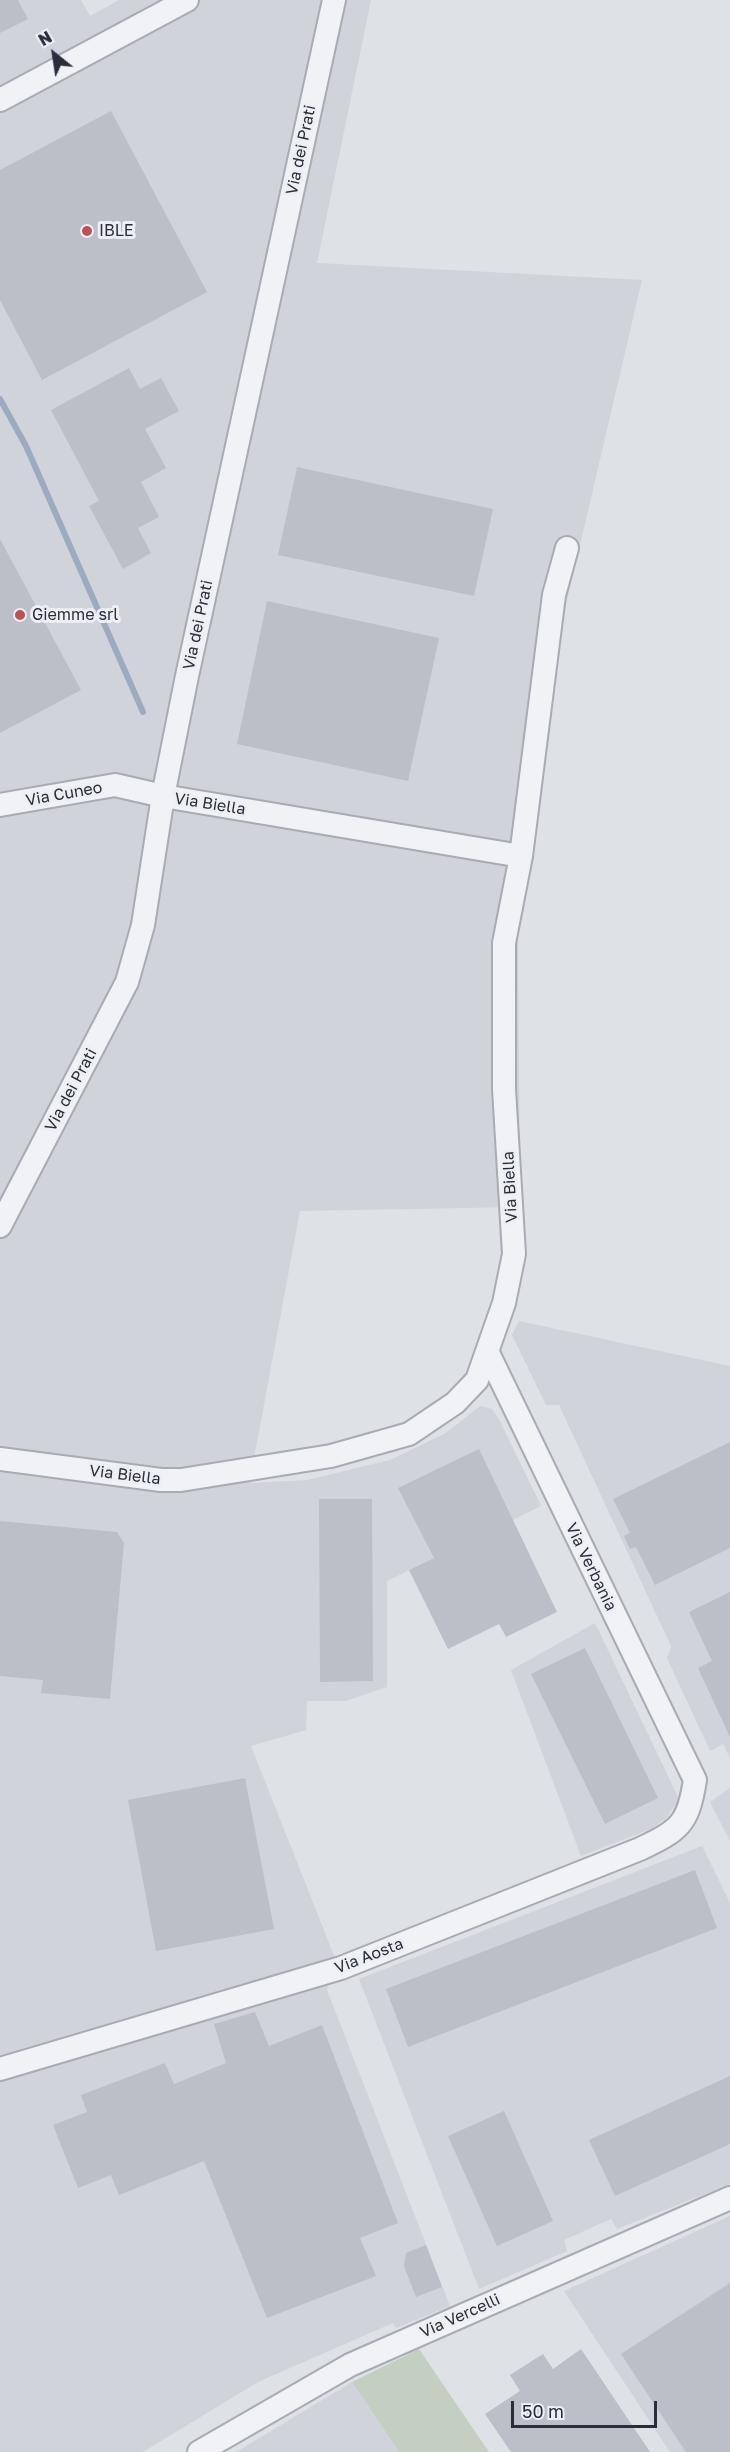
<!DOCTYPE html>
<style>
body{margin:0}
#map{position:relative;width:730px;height:2452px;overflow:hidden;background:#dee1e6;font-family:"Golos Text",sans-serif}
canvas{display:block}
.north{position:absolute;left:24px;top:24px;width:60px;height:60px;-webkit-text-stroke:4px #edeff4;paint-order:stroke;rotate:330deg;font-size:16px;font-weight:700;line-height:24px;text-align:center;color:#292e3b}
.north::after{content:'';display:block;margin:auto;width:21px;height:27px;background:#292e3b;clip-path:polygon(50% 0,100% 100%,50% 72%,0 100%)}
.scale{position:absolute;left:511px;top:2401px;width:146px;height:27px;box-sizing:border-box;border:3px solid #292e3b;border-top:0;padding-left:8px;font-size:18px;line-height:21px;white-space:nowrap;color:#292e3b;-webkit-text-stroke:4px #edeff4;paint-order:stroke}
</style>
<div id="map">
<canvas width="730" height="2452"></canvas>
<div class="north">N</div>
<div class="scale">50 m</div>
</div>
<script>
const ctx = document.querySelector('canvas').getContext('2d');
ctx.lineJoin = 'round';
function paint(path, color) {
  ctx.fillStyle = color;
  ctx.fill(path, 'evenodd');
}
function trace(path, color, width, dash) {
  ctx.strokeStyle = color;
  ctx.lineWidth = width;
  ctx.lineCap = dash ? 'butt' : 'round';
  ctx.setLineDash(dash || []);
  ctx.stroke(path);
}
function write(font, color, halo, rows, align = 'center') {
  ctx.font = font + ' "Golos Text",sans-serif';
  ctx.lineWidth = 6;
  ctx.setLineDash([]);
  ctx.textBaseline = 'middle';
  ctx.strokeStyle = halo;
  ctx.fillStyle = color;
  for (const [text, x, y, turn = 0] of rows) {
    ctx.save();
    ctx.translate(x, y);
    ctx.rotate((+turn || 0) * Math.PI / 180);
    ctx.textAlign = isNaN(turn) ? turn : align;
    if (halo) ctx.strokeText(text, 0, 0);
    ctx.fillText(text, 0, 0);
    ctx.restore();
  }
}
const built = new Path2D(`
 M0,0H81L90,16L119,0H371L317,263L642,280L551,669L533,840L518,936L520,1207L300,1211L252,1469L251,1483L307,1480L390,1460L446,1433L480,1406L492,1409L500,1421L541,1506L387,1581V1687L346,1701H307L306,1730L251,1746L335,1958L327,1990L450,2306L396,2328L393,2323L258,2382L143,2452H0Z
 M519,1321L730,1366V1758L723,1744L710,1751L667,1658L671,1646L559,1405H546L512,1335Z
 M595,1623L679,1799L667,1817L653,1828L581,1856L511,1670Z
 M730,1788V1841L710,1802Z
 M702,1846L730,1903V2184L617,2229L611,2219L604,2222L564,2240L567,2251L479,2289L359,1979Z
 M730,2216V2452H670L564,2291Z
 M352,2382L399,2452H236Z`);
const green = new Path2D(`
 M419,2349L423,2355L489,2452H399L352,2382Z`);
const stream = new Path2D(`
 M0,399L26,446L143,712`);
const building = new Path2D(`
 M0,0H18L28,19L0,33Z
 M111,111L207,292L42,380L0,300V170Z
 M129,368L140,389L161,378L179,411L145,429L166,468L141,482L159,517L138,528L151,553L123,569L89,506L99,501L51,410Z
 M297,467L493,509L474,596L278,555Z
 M0,539L81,690L0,733Z
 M267,601L439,638L408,781L237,744Z
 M730,1442V1548L655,1585L636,1547L630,1549L627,1543L624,1536L630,1533L613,1499Z
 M479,1449L557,1612L506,1637L499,1624L448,1649L409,1570L434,1558L398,1488Z
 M319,1499H372L373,1681L320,1682Z
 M0,1521L117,1532L124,1543L110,1699L41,1693L43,1680L0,1676Z
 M730,1592V1737L698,1668L712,1661L689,1612Z
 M585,1648L658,1798L605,1824L531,1674Z
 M245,1778L274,1929L156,1951L128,1800Z
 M695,1870L717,1928L408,2047L386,1989Z
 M255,2012L269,2046L322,2025L398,2223L360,2238L376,2276L267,2318L204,2161L119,2195L111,2175L78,2188L53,2125L87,2112L81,2095L165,2063L174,2084L226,2063L214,2024Z
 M730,2076V2144L615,2196L589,2140Z
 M504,2111L553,2221L497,2246L448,2136Z
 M426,2245L442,2287L416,2297L404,2266L406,2253Z
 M730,2283V2452H686L621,2354Z
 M581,2349L650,2452H511L485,2414L520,2391L510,2375L543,2354L553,2369Z`);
const street = new Path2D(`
 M0,100L187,0
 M0,805L115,785L163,796L521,856L504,943V1089L514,1254L504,1303L477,1380L455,1403L409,1434L331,1456L181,1480H161L0,1459
 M521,856L554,595L567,548
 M0,1226L127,982L143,925L163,796L187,676L334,0
 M0,2069L341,1968L640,1849C680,1830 688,1824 695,1780L488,1353
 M199,2452L350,2365L730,2198`);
const markers = [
 [87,231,6,"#bd5156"],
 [20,615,6,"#bd5156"]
];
const streetNames = [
 ["Via dei Prati",301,150,-78],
 ["Via dei Prati",198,625,-78],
 ["Via Cuneo",64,794,-10],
 ["Via Biella",210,804,9],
 ["Via dei Prati",71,1090,-62],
 ["Via Biella",510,1187,-93],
 ["Via Biella",125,1475,7],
 ["Via Verbania",591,1567,64],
 ["Via Aosta",369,1956,-21],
 ["Via Vercelli",460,2316,-24]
];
const poiNames = [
 ["IBLE",99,231],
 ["Giemme srl",32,615]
];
paint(built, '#d1d3db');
paint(green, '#c3cfc0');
trace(stream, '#9dabc2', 6);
paint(building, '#bcbfc8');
trace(street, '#a8abb3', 26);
trace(street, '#f0f2f5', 22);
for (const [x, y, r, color] of markers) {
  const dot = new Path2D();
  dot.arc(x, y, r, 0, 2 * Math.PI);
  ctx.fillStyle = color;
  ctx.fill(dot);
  trace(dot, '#edeff4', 2);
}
write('16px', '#292e3b', '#edeff4', streetNames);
write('16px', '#292e3b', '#edeff4', poiNames, 'left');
</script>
